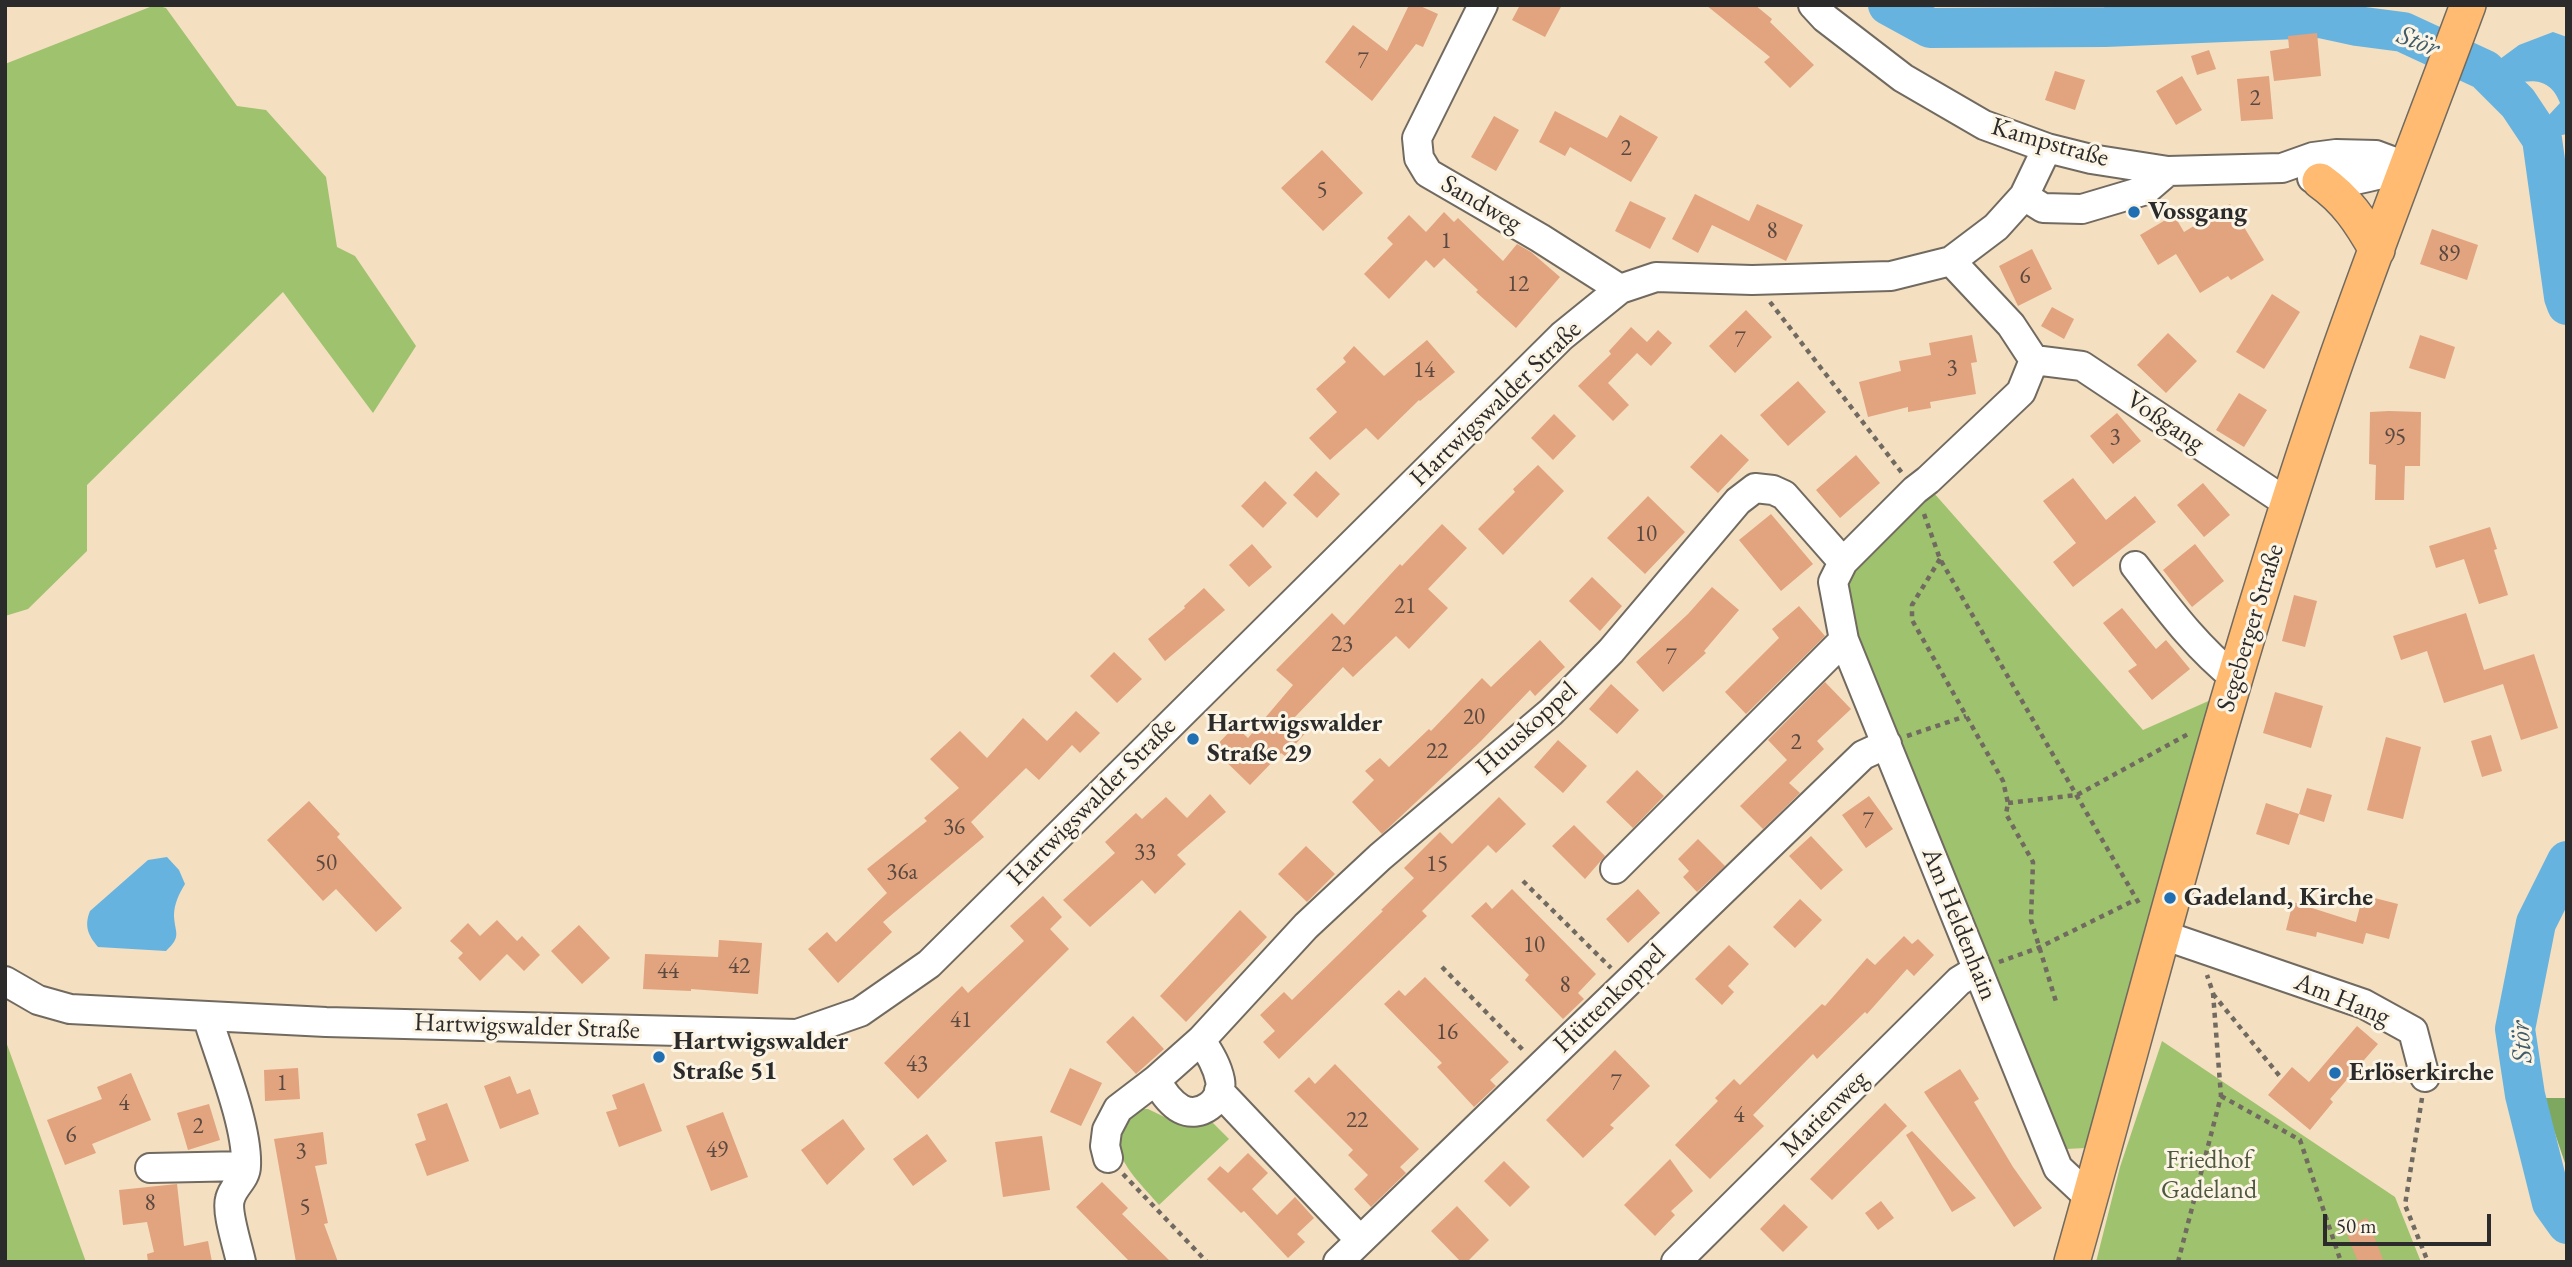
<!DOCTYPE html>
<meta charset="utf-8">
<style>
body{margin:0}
#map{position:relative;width:2572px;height:1267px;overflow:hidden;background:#f4dfc1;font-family:"EB Garamond",serif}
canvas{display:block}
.frame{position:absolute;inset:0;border:7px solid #2b2b2b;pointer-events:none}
.scale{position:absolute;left:2323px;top:1214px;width:168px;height:32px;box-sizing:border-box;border:4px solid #2b2b2b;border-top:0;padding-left:9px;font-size:21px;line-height:24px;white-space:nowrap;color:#2b2b2b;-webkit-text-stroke:5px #fcf5e5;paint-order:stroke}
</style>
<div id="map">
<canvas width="2572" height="1267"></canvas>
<div class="frame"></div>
<div class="scale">50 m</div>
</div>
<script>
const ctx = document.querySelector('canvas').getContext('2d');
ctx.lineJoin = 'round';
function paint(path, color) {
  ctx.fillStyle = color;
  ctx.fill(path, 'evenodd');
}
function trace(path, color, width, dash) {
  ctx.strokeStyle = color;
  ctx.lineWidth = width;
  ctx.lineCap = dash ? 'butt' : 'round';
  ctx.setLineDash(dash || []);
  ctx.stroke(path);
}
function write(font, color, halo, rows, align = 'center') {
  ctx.font = font + ' "EB Garamond",serif';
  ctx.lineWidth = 6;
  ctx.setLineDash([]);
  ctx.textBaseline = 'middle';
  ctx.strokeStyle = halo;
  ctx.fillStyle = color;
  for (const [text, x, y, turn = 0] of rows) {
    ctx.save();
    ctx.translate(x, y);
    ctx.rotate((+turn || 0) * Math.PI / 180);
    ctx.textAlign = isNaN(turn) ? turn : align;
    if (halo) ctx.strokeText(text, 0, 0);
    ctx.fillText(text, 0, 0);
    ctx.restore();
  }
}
const green = new Path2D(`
 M155,5L166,8L237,106L266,110L326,177L337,247L355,256L416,346L373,413L283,292L87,485V551L28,609L5,616V64Z
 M1933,492L2143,730L2213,699L2151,930L2085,1148L2066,1149L2050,1132L1855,645L1846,598L1851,568Z
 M5,1039L86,1262H5Z
 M2162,1041L2395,1197L2421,1262H2096L2120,1167Z
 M1137,1109H1148L1181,1125L1210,1120L1229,1139L1159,1205C1133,1174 1097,1147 1137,1109Z`);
const forest = new Path2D(`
 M2543,1098H2567V1169Z`);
const water = new Path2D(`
 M2553,32L2567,37V134L2542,139L2536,129L2560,103C2549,74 2526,80 2502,87L2485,70L2519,45Z
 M167,857L179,870L185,884C179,894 174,904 174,916C175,934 182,936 166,951L98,947C88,935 84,926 90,911L148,860Z`);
const river = new Path2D(`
 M1888,5L1930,28L2105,27L2320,18L2357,26L2403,32L2485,70L2518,103L2542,139L2564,297L2567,305
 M2567,861L2536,923L2515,1029L2525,1095L2552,1203L2567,1224`);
const building = new Path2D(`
 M1409,5H1418L1438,14L1423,47L1416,44L1372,101L1325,62L1353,25L1387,51Z
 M1520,5H1562L1545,37L1512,20Z
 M1706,5H1755L1772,19L1770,22L1814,65L1790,88L1764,62L1770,57Z
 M2317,33L2321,76L2274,81L2270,51L2289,48L2288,36Z
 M2209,50L2216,69L2197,75L2191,56Z
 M2055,71L2085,80L2075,110L2045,100Z
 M2182,76L2202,110L2176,125L2156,91Z
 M2269,76L2273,119L2241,121L2237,79Z
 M1555,111L1607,138L1620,115L1658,137L1631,182L1570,147L1565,156L1539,142Z
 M1494,116L1519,130L1496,171L1471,157Z
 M1322,150L1363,193L1323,231L1281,188Z
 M1695,194L1749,221L1757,204L1803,225L1786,261L1712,225L1698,253L1672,239Z
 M1630,201L1666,218L1650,249L1615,231Z
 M2230,204L2264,260L2231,280L2228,276L2200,293L2176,254L2158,265L2140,235L2174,215L2184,232Z
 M1444,212L1454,222L1458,218L1503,261L1517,244L1531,252L1560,277L1516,328L1476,292L1478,290L1444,258L1434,268L1426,260L1389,299L1364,274L1393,244L1387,238L1409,215L1426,232Z
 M2432,229L2478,245L2467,280L2420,264Z
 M2032,249L2052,289L2018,306L1999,266Z
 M2272,294L2300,312L2264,369L2236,352Z
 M2052,307L2074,319L2064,339L2041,326Z
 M1746,310L1772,337L1735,373L1709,346Z
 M1631,327L1647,342L1658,330L1672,343L1651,366L1637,353L1608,383L1629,405L1613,421L1578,386L1611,354L1609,351Z
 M2168,333L2197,361L2166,393L2137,365Z
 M1972,335L1977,362L1971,363L1976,394L1930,402L1931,408L1908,412V407L1868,417L1859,382L1901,371L1899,361L1931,355L1929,343Z
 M2420,335L2455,347L2445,379L2409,368Z
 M1427,340L1455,372L1420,401L1419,400L1378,440L1366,428L1330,460L1309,438L1337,412L1316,389L1346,362L1343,358L1354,346L1384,376Z
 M1798,381L1826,412L1788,446L1760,415Z
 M2239,393L2267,410L2244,447L2216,430Z
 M2389,411L2421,412L2420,466H2405L2404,500H2375L2376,465L2369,464L2370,412Z
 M2117,413L2141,441L2113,464L2090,436Z
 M1554,414L1576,436L1553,460L1531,438Z
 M1721,434L1749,460L1718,493L1690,467Z
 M1856,455L1880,483L1840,518L1816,490Z
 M1538,465L1564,491L1503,555L1478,529L1515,492L1513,489Z
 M1316,471L1340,494L1317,518L1293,495Z
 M2073,478L2106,520L2135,496L2156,522L2073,587L2053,562L2076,543L2043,501Z
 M1265,481L1287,503L1263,528L1241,506Z
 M2203,483L2230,515L2204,537L2177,505Z
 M1648,496L1685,532L1645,574L1607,538Z
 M1771,514L1813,564L1781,591L1739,540Z
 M1442,524L1467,548L1428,589L1448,608L1409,649L1396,636L1353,677L1343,667L1294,718L1308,730L1285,756L1281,753L1250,785L1213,749L1235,726L1248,738L1293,685L1276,670L1332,613L1344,625L1400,564L1402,566Z
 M2490,527L2497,549L2494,550L2508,595L2479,604L2464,559L2436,568L2429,546Z
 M1252,544L1272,567L1249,587L1229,565Z
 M2195,544L2224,581L2192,607L2163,570Z
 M1592,577L1622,606L1600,631L1569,601Z
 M1712,587L1739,610L1704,651L1706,653L1663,692L1636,662L1688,614Z
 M1204,588L1225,610L1165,661L1148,639L1185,608L1184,606Z
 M2294,595L2317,601L2305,647L2282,641Z
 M1799,606L1825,636L1746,714L1725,692L1779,638L1772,629Z
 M2122,608L2156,649L2166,640L2190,669L2152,700L2128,671L2137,665L2103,623Z
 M2466,613L2484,670L2534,654L2558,728L2521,740L2503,684L2444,703L2427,651L2401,660L2393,636Z
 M1540,640L1565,667L1535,696L1530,690L1481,741L1382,834L1352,802L1374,780L1365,771L1380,758L1389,767L1429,729L1431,731L1482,678L1491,687Z
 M1114,652L1142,679L1117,703L1090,676Z
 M1825,682L1851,709L1817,741L1824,749L1789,783L1800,793L1763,829L1740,806L1787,760L1768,740Z
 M1611,684L1639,710L1617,734L1589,709Z
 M2275,692L2323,706L2311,748L2263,733Z
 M1076,711L1100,733L1080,753L1072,745L1039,780L1026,768L971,822L984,837L883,922L892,932L838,983L808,949L827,932L836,942L887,893L867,869L927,821L924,818L959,788L930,759L960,731L987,758L1023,718L1047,741Z
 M2491,735L2502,771L2482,777L2471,741Z
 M2386,737L2421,747L2403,819L2367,810Z
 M1558,740L1587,766L1563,793L1534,767Z
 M1637,770L1664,796L1633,828L1606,802Z
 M2307,788L2332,795L2324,822L2299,814Z
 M1210,794L1226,812L1177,855L1186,864L1155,894L1142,880L1090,927L1063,900L1115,853L1105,842L1136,813L1142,819L1166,797L1187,818Z
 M1869,796L1893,829L1866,848L1842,815Z
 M1499,797L1526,824L1496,853L1488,845L1422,911L1427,916L1279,1059L1263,1042L1275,1031L1260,1015L1284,992L1292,1000L1383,911L1381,910L1414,878L1404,868L1440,832L1452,844Z
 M309,801L340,834L337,837L402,908L376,932L336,889L323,901L267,840Z
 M2266,803L2299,814L2289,845L2256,834Z
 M1574,825L1605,856L1585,879L1552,846Z
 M1811,836L1843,870L1821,890L1789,856Z
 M1698,839L1725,866L1697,892L1683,877L1689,871L1678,859Z
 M1306,846L1335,874L1307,902L1278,874Z
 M1512,889L1596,974L1578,993L1584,999L1563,1019L1525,980L1529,975L1471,916L1486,902L1492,909Z
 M1638,889L1660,913L1628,943L1606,919Z
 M2363,895L2398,904L2389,939L2366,933L2363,944L2317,932L2316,937L2286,930L2293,902L2356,922Z
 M1043,896L1062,917L1050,929L1069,949L918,1099L884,1063L962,986L968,993L1024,941L1010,926Z
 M1800,899L1822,920L1795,948L1773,927Z
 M1240,910L1267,937L1186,1022L1160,996Z
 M497,920L517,941L522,936L540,955L524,971L507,954L480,981L458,958L463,953L450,941L468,923L480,936Z
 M579,925L610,958L582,984L551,951Z
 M1904,936L1912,944L1918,939L1934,955L1914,976L1907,969L1867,1014L1865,1012L1817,1059L1813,1054L1753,1115L1764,1126L1710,1179L1675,1145L1718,1101L1715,1098L1734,1079L1740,1085L1822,1004L1825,1006L1867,958L1875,965Z
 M719,940L762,943L758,994L691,989V991L643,989L645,954L718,957Z
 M1729,945L1749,964L1728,986L1734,992L1722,1005L1695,979Z
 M1425,977L1509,1062L1490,1080L1496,1086L1474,1107L1437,1067L1442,1063L1384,1004L1399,990L1405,996Z
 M1133,1016L1164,1049L1136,1074L1106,1042Z
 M2357,1026L2378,1044L2330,1099L2333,1102L2310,1130L2268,1095L2292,1067L2309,1082Z
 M1615,1050L1650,1086L1610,1125L1614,1128L1583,1158L1546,1120Z
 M1335,1064L1419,1149L1400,1167L1406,1173L1371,1207L1354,1189L1368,1175L1348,1155L1353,1150L1294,1091L1309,1077L1315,1084Z
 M298,1068L300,1099L265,1101L264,1070Z
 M1070,1068L1102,1083L1081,1126L1050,1112Z
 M1960,1069L1979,1099L1974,1102L2013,1167L2042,1208L2014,1227L1924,1092Z
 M131,1073L151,1120L92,1144L96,1153L65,1165L47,1120L102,1099L97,1087Z
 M510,1076L517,1094L530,1089L539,1114L500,1129L484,1086Z
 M644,1083L662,1131L619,1147L606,1112L617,1109L612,1095Z
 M447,1103L469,1161L427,1176L415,1144L426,1140L417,1114Z
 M1885,1103L1907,1126L1832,1200L1810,1179Z
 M209,1104L220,1140L188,1150L177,1113Z
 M723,1112L748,1177L711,1191L686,1126Z
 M843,1119L865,1149L827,1185L801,1150Z
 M1912,1131L1976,1198L1952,1212L1906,1135Z
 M323,1132L327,1164L315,1166L328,1223L324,1224L338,1262H296L274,1139Z
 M927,1134L947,1161L913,1186L893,1159Z
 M1042,1136L1050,1190L1003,1197L995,1142Z
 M1248,1153L1268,1173L1252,1189L1277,1215L1295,1197L1314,1218L1297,1234L1305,1242L1288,1258L1244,1211L1241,1213L1207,1179L1220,1166L1228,1173Z
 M1670,1159L1693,1191L1671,1211L1675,1215L1655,1236L1624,1205Z
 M1504,1161L1530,1187L1510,1207L1484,1181Z
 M1102,1182L1128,1208L1122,1214L1171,1262H1130L1076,1207Z
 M177,1184L184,1246L208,1241L212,1262H148L147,1254L154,1252L147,1222L123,1225L119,1190Z
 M1881,1201L1894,1218L1878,1230L1865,1213Z
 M1784,1204L1808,1227L1783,1252L1760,1229Z
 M1457,1206L1489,1240L1467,1262H1461L1431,1231Z
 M2367,1218L2384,1262H2358L2344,1227Z`);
const path = new Path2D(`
 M1770,302L1902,473
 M1924,514L1940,559L2141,907
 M1940,559L1912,605V620L2003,781L2008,803L2006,814L2033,862L2031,920L2057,1005
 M1907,736L1966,716
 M2008,803L2077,795L2190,733
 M1523,881L1611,968
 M1999,962L2038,948L2135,900
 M1442,967L1524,1051
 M2213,994L2282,1079
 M2221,1096L2300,1140L2341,1262
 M2422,1098L2405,1205L2428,1262
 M1123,1174L1207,1262
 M2178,1262L2221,1096L2213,993L2207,975`);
const minor = new Path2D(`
 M1483,5L1417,138L1419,158L1428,173L1540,238L1620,289
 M1813,5L1825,18L1903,78L1984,125L2047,148L2091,159L2168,171L2282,168L2313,157L2336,154L2376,155L2408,167
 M2312,178C2342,188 2378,174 2408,167
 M2024,196L2043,208L2082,209L2146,190L2168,171
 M1951,261L2011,325L2034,360L2021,392L1928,480L1915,490L1843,562L1833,582L1844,640L2058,1168L2090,1198
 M2034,360L2082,366L2289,504
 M2135,566C2167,607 2194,645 2235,678
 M1615,869L1844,640
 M2163,935L2364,1004L2413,1031L2425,1077
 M5,981L38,1000L70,1009L326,1022L797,1034L860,1012L929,964L1562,336L1620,289L1656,277L1752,280L1891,276L1951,261L1996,227L2024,196L2047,148
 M207,1016C219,1056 248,1126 246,1166C246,1179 233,1186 230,1199C226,1212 238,1247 241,1262
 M1156,1080C1162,1091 1170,1103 1181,1109C1200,1119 1224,1101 1220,1080C1217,1065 1209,1053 1201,1040
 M1219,1091L1360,1240
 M1108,1158L1105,1146L1107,1130L1118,1109L1156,1080L1201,1040L1306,926L1380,857L1551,712L1611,651L1738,501L1755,488L1773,490L1784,495L1843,562
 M150,1168L246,1166
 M1338,1262L1863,755L1887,744
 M1676,1262L1959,981L1977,970`);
const major = new Path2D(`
 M2320,181C2347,200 2361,222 2377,250
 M2072,1262C2155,967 2230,668 2330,378C2373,253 2422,129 2468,5`);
const markers = [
 [2134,212,7,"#1f6fb2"],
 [1193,739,7,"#1f6fb2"],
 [2170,898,7,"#1f6fb2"],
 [659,1057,7,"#1f6fb2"],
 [2335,1073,7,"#1f6fb2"]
];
const numberNames = [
 ["7",1363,62],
 ["2",2255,99],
 ["2",1626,149],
 ["5",1322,191],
 ["8",1772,232],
 ["1",1446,242],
 ["89",2449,255],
 ["6",2025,277],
 ["12",1518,285],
 ["7",1740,341],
 ["3",1952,369],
 ["14",1424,371],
 ["3",2115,438],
 ["95",2395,438],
 ["10",1646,535],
 ["21",1405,607],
 ["23",1342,645],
 ["7",1671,658],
 ["20",1474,718],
 ["2",1796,743],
 ["22",1437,752],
 ["7",1868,822],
 ["36",954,828],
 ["33",1145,853],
 ["50",326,864],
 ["15",1437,865],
 ["36a",902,873],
 ["10",1534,946],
 ["42",739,967],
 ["44",668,972],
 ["8",1565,986],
 ["41",961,1021],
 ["16",1447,1033],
 ["43",917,1065],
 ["1",282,1084],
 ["7",1616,1084],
 ["4",124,1104],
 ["4",1739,1116],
 ["22",1357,1121],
 ["2",198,1127],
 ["6",71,1136],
 ["49",717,1151],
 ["3",301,1152],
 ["8",150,1204],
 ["5",305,1208]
];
const streetNames = [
 ["Kampstraße",2050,143,16],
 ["Sandweg",1481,204,30],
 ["Hartwigswalder Straße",1496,404,-44],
 ["Voßgang",2165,422,34],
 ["Segeberger Straße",2251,628,-73],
 ["Huuskoppel",1527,729,-42],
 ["Hartwigswalder Straße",1092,802,-45],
 ["Am Heldenhain",1959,924,68],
 ["Hüttenkoppel",1610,999,-44],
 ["Am Hang",2342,1000,22],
 ["Hartwigswalder Straße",527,1027,2],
 ["Marienweg",1825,1114,-45]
];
const poiNames = [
 ["Vossgang",2148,212],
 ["Hartwigswalder",1207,724],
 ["Straße 29",1207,754],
 ["Gadeland, Kirche",2184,898],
 ["Hartwigswalder",673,1042],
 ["Straße 51",673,1072],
 ["Erlöserkirche",2349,1073]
];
const parkNames = [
 ["Friedhof",2209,1161],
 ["Gadeland",2209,1191]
];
const waterNames = [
 ["Stör",2418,42,21],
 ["Stör",2522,1042,-95]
];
paint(green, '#9ec26d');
paint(forest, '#7ea860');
paint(water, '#66b3e0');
trace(river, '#66b3e0', 40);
paint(building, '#e2a37f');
trace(minor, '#716a60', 32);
trace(major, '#716a60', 38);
trace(path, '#716a60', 4.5, [5, 5]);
trace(minor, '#fff', 28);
trace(major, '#febb71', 35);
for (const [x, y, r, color] of markers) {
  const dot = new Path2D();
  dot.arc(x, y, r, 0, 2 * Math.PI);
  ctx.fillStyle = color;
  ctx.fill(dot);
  trace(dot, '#fcf5e5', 2.5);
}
write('23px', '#594940', null, numberNames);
write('26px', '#2b2b2b', '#fcf5e5', streetNames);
write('bold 26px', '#2b2b2b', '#fcf5e5', poiNames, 'left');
write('26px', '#4e583f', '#fcf5e5', parkNames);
write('italic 28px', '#405b6a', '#fcf5e5', waterNames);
</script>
